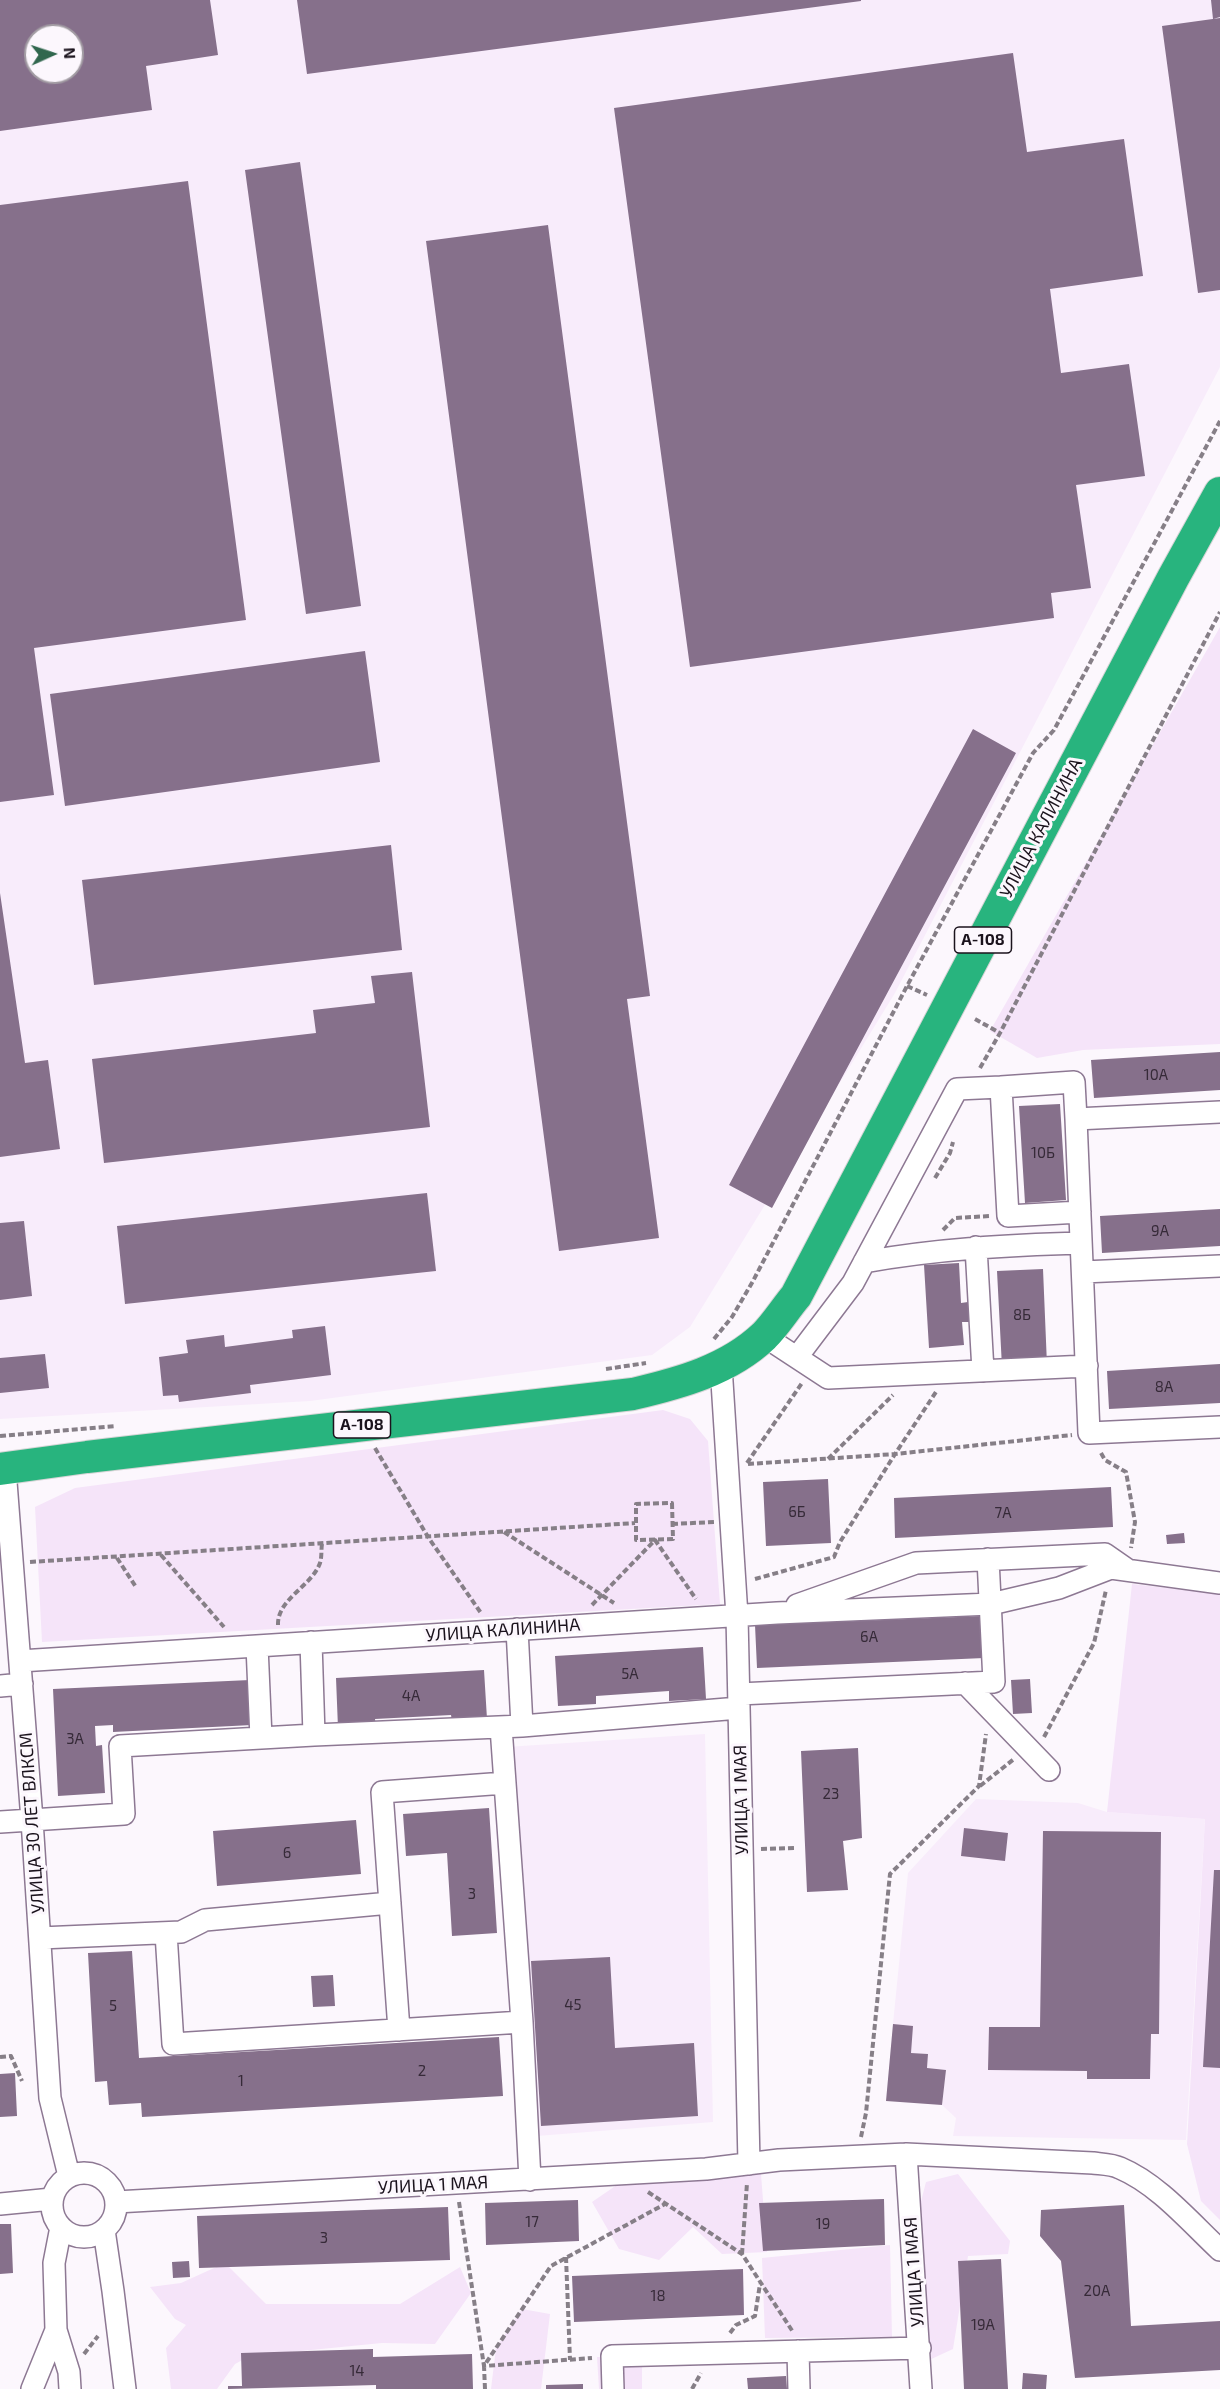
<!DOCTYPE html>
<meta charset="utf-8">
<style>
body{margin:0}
#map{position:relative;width:1220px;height:2389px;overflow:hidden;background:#fcf7fd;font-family:"Exo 2",sans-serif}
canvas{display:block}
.north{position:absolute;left:24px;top:24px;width:60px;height:60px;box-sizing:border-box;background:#fcf7fd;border:2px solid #a29ca3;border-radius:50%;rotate:87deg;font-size:16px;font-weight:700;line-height:24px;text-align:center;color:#1b131d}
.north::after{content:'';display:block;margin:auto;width:21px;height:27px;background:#31674e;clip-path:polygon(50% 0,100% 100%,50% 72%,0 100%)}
</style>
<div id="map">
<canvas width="1220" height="2389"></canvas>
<div class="north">N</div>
</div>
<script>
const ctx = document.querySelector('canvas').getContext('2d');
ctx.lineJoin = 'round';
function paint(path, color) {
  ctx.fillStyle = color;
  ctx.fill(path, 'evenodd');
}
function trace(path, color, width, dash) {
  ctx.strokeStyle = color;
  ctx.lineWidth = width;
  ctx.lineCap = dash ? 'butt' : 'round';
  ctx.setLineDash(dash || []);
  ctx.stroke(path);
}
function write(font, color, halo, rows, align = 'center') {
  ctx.font = font + ' "Exo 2",sans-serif';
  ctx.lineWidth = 6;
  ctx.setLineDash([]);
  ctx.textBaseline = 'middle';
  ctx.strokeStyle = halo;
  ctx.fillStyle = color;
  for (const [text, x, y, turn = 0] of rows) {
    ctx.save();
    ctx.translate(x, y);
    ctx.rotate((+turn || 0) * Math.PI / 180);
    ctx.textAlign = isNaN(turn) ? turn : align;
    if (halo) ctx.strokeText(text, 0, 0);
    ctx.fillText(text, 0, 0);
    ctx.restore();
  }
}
const built = new Path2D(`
 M0,0H1220V367L895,993L690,1327L652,1355L310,1401L0,1419ZM36,36H72V72H36Z
 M705,1734L713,2122L537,2136L506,1747Z
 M976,1799L1078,1803L1107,1812L1205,1819L1186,2140L953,2136L956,2118L942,2105L946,2070L927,2068L928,2054L911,2053L893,2024L908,1873Z`);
const green = new Path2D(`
 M1220,627V1044L1083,1050L1037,1058L990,1031Z
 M663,1410L690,1419L708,1441L720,1604L42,1642L35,1507L75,1488Z
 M1132,1584L1220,1594V2220L1201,2201L1187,2144L1205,1819L1107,1812Z
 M761,2174L767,2252L722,2254L693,2227L659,2260L619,2249L592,2202L627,2178Z
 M958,2174L1010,2241L1008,2254L968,2256L953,2349L927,2361L918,2213L926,2182Z
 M890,2245L892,2337L765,2338L762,2258Z
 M225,2263L266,2304H400L460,2267L471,2293L435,2344L382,2343L250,2356L235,2364L217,2389H171L166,2348L186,2325L175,2319L150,2287L181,2283Z
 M522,2309L550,2314L541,2389H491L496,2348Z
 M597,2357H642V2389H599Z`);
const building = new Path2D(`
 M0,0H210L218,55L146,66L152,110L0,131ZM36,36H72V72H36Z
 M297,0H861V1L307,74Z
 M1211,0H1220V17L1213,19Z
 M1220,18V290L1198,293L1162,26Z
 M1013,53L1027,152L1124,139L1143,276L1050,289L1061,373L1129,364L1145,476L1076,485L1091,588L1051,593L1054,618L690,667L614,108Z
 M300,162L361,606L306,614L245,170Z
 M188,181L246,620L34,648L54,795L0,802V205Z
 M548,225L650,996L627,999L659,1238L559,1251L426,241Z
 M365,651L380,762L65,806L50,694Z
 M973,729L1016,753L772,1208L729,1185Z
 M391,845L402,950L94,985L82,880Z
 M0,893L25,1063L48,1060L60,1149L0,1157Z
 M412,972L430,1127L104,1163L92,1059L316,1033L313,1010L375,1003L371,976Z
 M1220,1052V1090L1094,1098L1091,1060Z
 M1060,1104L1066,1200L1025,1203L1019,1106Z
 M427,1193L436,1271L125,1304L117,1226Z
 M1220,1209V1246L1102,1253L1100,1216Z
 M24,1221L32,1296L0,1300V1223Z
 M959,1263L961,1303L968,1302L969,1322H962L964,1345L929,1348L924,1265Z
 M1043,1269L1047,1365L1002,1367L997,1271Z
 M325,1326L331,1375L250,1385L251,1393L179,1402L178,1395L163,1396L159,1357L188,1353L186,1340L224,1335L225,1347L293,1338L292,1330Z
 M45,1354L49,1388L0,1393V1358Z
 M1220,1364V1403L1109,1409L1107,1371Z
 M828,1479L831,1543L766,1546L763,1482Z
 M1111,1487L1113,1527L895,1538L894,1498Z
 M1184,1533L1185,1543L1167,1544L1166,1535Z
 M983,1616L984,1658L757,1668L755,1625Z
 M703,1647L706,1699L669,1701V1691L596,1696V1704L558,1706L555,1656Z
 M484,1670L487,1719L452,1721L451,1715L375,1719L376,1726L338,1728L336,1678Z
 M1030,1679L1032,1713L1013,1714L1011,1680Z
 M250,1680L252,1725L113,1732V1725L95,1726L96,1746L102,1745L105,1793L58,1796L53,1689Z
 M858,1748L862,1838L843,1841L848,1890L807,1892L801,1751Z
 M489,1808L497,1933L452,1936L447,1853L406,1856L403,1814Z
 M356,1820L361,1874L217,1886L213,1831Z
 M964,1828L1008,1833L1005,1861L961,1856Z
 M1043,1831L1161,1832L1159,2034H1151L1150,2079H1087V2071L988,2070L989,2027H1040Z
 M1214,1870H1220V2068L1203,2067Z
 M132,1951L139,2058L499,2037L503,2096L142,2117L141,2103L109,2105L107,2081L95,2082L88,1953Z
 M610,1957L615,2048L694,2043L698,2116L541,2126L531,1961Z
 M333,1975L335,2006L313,2007L311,1976Z
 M893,2024L913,2026L911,2053L928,2054L927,2068L946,2070L942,2105L886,2101Z
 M15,2073L17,2116L0,2117V2074Z
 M884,2199L885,2245L763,2251L759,2203Z
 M578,2200L579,2241L486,2245L485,2203Z
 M1124,2205L1131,2326L1220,2321V2370L1075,2378L1061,2261L1040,2236L1041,2210Z
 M448,2207L450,2260L199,2268L197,2216Z
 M0,2224H11L13,2273L0,2274Z
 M1001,2259L1008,2389H964L958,2261Z
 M189,2261L190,2277L173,2278L172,2262Z
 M743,2269L744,2315L574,2322L572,2276Z
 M373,2349V2357L472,2354L473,2389H376V2385L228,2389V2386H242L241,2353Z
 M1023,2373L1047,2375L1046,2389H1022Z
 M786,2376L787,2389H748L747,2378Z
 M583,2384V2389H546V2385Z`);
const path = new Path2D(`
 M907,986L927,995
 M975,1019L1000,1033
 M980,1068L1000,1033L1220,612
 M935,1178L950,1153L953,1142
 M943,1230L955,1218L990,1216
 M714,1339L732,1317L753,1281L907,986L1033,753L1054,730L1220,421
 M606,1369L646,1363
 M0,1436L116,1426
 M375,1448L428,1537L481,1613
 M1101,1453L1105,1460L1126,1472L1135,1522L1131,1548
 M828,1459L893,1395
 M747,1463L802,1383
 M748,1464L895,1454L1072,1435
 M672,1503L673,1539L636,1540V1504Z
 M672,1524L714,1522
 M504,1532L614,1603
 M161,1555L224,1627
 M117,1558L136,1587
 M30,1562L635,1523
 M755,1579L834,1557L840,1542L895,1454L936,1392
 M592,1605L655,1540L696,1599
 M278,1625C277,1599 312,1586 320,1563C322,1557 321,1550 322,1544
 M1044,1737L1094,1643L1106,1590
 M980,1786L1014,1759
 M761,1849L795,1848
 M0,2057L11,2056L22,2081
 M861,2137L866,2113L890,1874L979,1786L986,1734
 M648,2192L742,2254L793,2332
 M459,2202L484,2366L592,2358
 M742,2254L747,2183
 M566,2257L570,2360
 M730,2333L736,2325L755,2316L760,2284
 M84,2354L98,2336
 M485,2389L484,2366L551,2266L665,2204
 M692,2389L701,2373`);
const minor = new Path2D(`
 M1076,1119L1220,1112
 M1080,1212L1008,1216L1001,1087L1074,1082L1076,1119L1089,1433L1220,1427
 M976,1247L983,1371
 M864,1262C936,1249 1008,1245 1081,1243
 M1083,1272L1220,1266
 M764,1336L828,1378L1087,1366
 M797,1357L853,1283L957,1089L1001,1087
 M721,1366L737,1616L749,2164
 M5,1469L32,1820L50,2098L69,2176
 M797,1605L916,1563L1105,1554L1128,1570
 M311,1642L314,1735L522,1726L517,1629
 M257,1646L261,1738
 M20,1661L777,1613L991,1604L1059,1588L1111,1568L1220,1583
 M965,1683L1049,1770
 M0,1686L22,1684
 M739,1694L994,1682L988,1559
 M522,1726L739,1708
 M501,1727L522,2022L530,2180
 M0,1822L124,1814L120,1746L314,1735
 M166,1933L173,2044L522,2022
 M40,1938L181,1932L205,1920L390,1903
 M399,2030L382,1792L505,1783
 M906,2154L921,2389
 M52 2205a32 32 0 1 1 64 0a32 32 0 1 1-64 0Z
 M116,2202L706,2169L779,2160L906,2154L1093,2163C1101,2164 1112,2164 1120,2168C1158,2184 1190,2222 1220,2250
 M0,2204L52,2199
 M104,2230L113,2291L125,2389
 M56,2330L69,2372L70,2389
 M798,2351L799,2389
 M32,2389L56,2330L54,2263L61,2227
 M613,2389L612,2356L920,2348`);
const highway = new Path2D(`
 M0,1469L87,1457L633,1394C680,1383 728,1370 764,1336C776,1324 785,1309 796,1296L1173,578L1220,493`);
const numberNames = [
 ["10А",1156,1075],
 ["10Б",1043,1153],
 ["9А",1160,1231],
 ["8Б",1022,1315],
 ["8А",1164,1387],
 ["6Б",797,1512],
 ["7А",1003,1513],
 ["6А",869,1637],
 ["5А",630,1674],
 ["4А",411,1696],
 ["3А",75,1739],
 ["23",831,1794],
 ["6",287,1853],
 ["3",472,1894],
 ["45",573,2005],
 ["5",113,2006],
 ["2",422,2071],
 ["1",241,2081],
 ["17",532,2222],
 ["19",823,2224],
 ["3",324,2238],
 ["20А",1097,2291],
 ["18",658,2296],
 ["19А",983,2325],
 ["14",357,2371]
];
const shields = [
 [983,940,57],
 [362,1425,57]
];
const shieldNames = [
 ["А-108",983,940],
 ["А-108",362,1425]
];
const streetNames = [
 ["УЛИЦА КАЛИНИНА",1041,828,-62],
 ["УЛИЦА КАЛИНИНА",503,1630,-4],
 ["УЛИЦА 1 МАЯ",741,1800,-91],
 ["УЛИЦА 30 ЛЕТ ВЛКСМ",32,1823,-94],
 ["УЛИЦА 1 МАЯ",433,2185,-3],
 ["УЛИЦА 1 МАЯ",914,2272,-94]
];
paint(built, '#f8ecfb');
paint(green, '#f5e4f9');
paint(building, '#86708b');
trace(minor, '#8d7893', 24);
trace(highway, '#d6d5d6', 34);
trace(path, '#867f87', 4, [6, 3]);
trace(minor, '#fff', 21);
trace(highway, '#28b47e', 32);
write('15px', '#362a38', null, numberNames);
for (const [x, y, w] of shields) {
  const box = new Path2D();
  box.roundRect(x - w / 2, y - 13, w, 26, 4.5);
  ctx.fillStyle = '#fcf7fd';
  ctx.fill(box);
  trace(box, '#1b131d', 1.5);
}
write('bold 16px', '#1b131d', null, shieldNames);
write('18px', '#1b131d', '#fcf7fd', streetNames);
</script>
